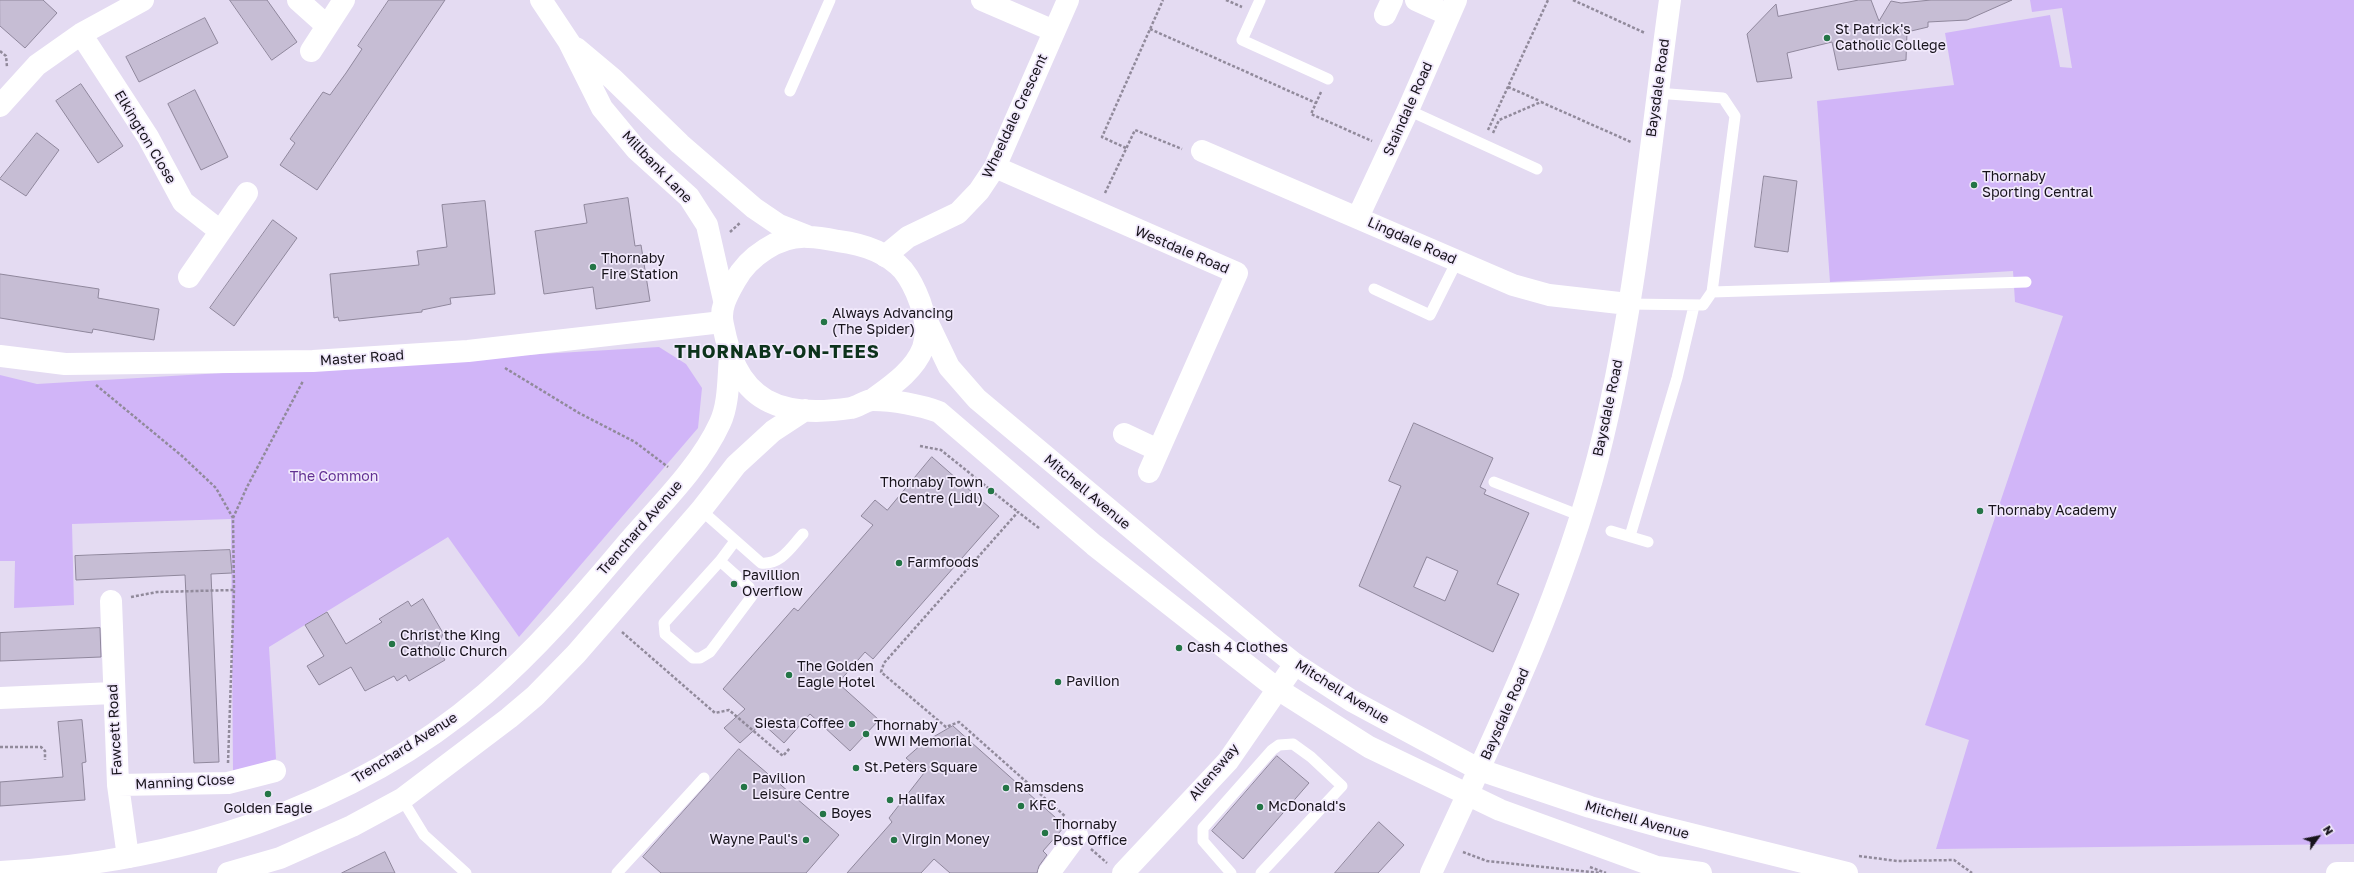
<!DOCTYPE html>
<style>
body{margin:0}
#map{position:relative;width:2354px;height:873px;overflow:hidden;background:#e4dbf2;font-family:"Golos Text",sans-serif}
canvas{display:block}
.north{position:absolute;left:2298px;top:817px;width:40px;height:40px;-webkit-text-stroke:3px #f1e9fc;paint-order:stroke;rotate:57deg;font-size:11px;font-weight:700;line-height:16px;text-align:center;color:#17131b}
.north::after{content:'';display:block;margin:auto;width:14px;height:18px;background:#17131b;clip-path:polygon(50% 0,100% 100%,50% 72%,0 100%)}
</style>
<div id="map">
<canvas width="2354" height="873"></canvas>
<div class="north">N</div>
</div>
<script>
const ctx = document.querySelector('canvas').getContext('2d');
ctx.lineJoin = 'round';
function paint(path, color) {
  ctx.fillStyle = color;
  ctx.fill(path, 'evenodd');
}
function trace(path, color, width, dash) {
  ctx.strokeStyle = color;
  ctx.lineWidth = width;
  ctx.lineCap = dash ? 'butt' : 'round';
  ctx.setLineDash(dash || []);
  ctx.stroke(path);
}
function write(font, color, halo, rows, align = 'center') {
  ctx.font = font + ' "Golos Text",sans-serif';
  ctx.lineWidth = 3.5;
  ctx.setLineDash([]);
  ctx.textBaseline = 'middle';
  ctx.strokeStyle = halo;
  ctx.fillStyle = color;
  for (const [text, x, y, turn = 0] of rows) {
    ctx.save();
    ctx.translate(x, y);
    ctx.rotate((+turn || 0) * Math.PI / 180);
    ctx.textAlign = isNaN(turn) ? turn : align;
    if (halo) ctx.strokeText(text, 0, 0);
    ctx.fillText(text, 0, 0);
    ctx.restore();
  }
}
const green = new Path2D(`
 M2030,0H2354V844L1936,849L1969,740L1925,725L2063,316L2015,302L2013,271L1830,282L1817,101L1954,85L1945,33L2050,15L2060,67L2072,68L2062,8L2032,12Z
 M659,347L686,364L702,388L698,428L519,637L448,537L269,647L276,759L233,772L231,519L72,524L74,605L14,608L15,561H0V375L37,384Z`);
const building = new Path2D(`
 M0,0H43L57,13L25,48L0,26Z
 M230,0H267L297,42L272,60Z
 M389,0H445L317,190L280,165L295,143L290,139L323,92L330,95L346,73L362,49L358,46Z
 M1859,0H1871L1879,21L1891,1L1901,3L1931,0H2012L1967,20L1928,22V27L1907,32L1906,60L1838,70L1832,42L1787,53L1792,78L1757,82L1747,34L1776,4L1778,16Z
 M205,18L218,43L139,82L126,57Z
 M81,84L123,146L98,163L56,101Z
 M195,90L228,157L201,170L168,104Z
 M37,133L59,150L26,196L0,179Z
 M1764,176L1797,181L1788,252L1755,247Z
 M628,198L635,246L641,245L650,301L596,309L593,287L544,294L535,231L587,223L584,205Z
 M485,201L495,294L450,298L451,304L422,310V312L339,321L338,317L334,318L330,274L419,265L417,251L447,247L442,205Z
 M273,220L297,238L234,326L210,308Z
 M0,274L99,289L98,298L159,309L154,340L93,329L92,333L0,318Z
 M1414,423L1493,458L1480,487L1486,490L1484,494L1529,513L1497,584L1519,594L1493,652L1359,586L1401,486L1389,481ZM1427,557L1458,571L1445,601L1414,587Z
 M932,457L999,516L873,659L865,652L838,683L879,720L850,751L810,714L784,743L762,723L740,743L724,728L745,709L723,689L794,608L798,611L873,525L861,516L875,500L887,510Z
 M230,550L232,573L211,574L219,762L194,763L185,575L76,580L75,556Z
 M423,599L443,633L438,649L445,660L409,681L406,675L397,681L394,676L365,691L351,667L319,685L307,666L324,656L305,625L327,612L346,644L382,622L379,619L408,601L411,606Z
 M100,628L101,657L0,661V633Z
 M82,720L86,762L82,763L85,800L0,806V782L63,777L58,722Z
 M953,726L1065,826L1043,851L1047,855L1039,866L1037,873H950L934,859L921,873H847L892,822L889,818L924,773L906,758L923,743Z
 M739,749L839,835L806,873H661L643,857Z
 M1277,756L1309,783L1243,859L1212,831Z
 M1379,822L1404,845L1378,873H1335Z
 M385,852L395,873H342Z`);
const path = new Path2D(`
 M1226,0L1242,7
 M1573,0L1645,33
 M1150,29L1316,103
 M0,51L6,56L7,67
 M1508,87L1540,101
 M1321,92L1311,114L1372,141
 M1488,130L1548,0
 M1493,133L1499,120L1541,102L1631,142
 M1126,148L1102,137L1163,0
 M1105,193L1135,130L1182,149
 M730,232L741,222
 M505,368L579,413L635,442L668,467
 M96,385L182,456L216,488L233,518
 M920,446L941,450L1018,512
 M1039,528L1018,512L884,663L881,672L946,727L959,722L1066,817
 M131,597L157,592L234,590
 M622,632L715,713L729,710L783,756L790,748
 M0,747H41L45,751V760
 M228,763L234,590L233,518L247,487L303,381
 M1091,849L1107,863
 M1463,852L1487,861L1600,873
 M1859,856L1897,861L1954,860L1972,873
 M1590,867L1606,873`);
const lane = new Path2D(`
 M1260,0L1242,40L1328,79
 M790,91L830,0
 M1408,110L1537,169
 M1374,289L1430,315L1457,261
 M1712,292L2026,282
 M1628,304L1703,305L1712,292L1735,116L1723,98L1656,93
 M1494,482L1581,516
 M701,510L761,563C781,565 791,547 803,534
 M1611,531L1648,542
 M1630,536L1677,378L1694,306
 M720,561L749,587L752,596L710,652L700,658H693L665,634L664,623L720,561L735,541
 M402,799L424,835L466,873
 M617,873L704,778
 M1231,873L1203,841V828L1272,750L1279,745L1293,744L1311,757L1342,786L1261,873`);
const street = new Path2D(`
 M298,0L327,26
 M982,0L1054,31
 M1416,0L1449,15
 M1385,15L1392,0
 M81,34L148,137L183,202L220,231
 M311,51L344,0
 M0,106L37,65L81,34L143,0
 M1202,151L1513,285L1549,295L1628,304
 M995,167L1237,273L1149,472
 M1358,217L1408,110L1456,0
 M885,256L908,237L958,213L979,191L995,167L1068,0
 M189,277L247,193
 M0,356L65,364L313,361L468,351L722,322
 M1124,434L1158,450
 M111,601L118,785L128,857
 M0,698L113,693
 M118,785L228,783L275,771
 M1049,873L1077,835
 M1123,873L1228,761L1295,664
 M1431,873C1494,737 1560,603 1598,457C1636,308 1649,152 1670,0`);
const secondary = new Path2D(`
 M541,0L569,42L602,108L636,149L689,197L707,225L724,300
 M576,48L613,79L680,144L754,208L779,225L807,236
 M926,319L949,367L977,399L1266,641L1295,664L1352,701L1480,770L1590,807L1658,826L1847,873
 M872,400C891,386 914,371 923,348C928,333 925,316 920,302C916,291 911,280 903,270C886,251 862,244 838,241C828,239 818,237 808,237C779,235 748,257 735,281C727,295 719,309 723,325C729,355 738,384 766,400C791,414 825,412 851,408C859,406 866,400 873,400C893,400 920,405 939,412L1094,545L1276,688L1369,747L1500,810L1657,867L1701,873
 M0,872C174,863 351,809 485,694C536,650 580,599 623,548C655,510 699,469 720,423C729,404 728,378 730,357
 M228,873L280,858L352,826L402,799L509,718L535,696L576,654L701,510L736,465L773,431L805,410
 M2337,873H2354`);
const markers = [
 [1827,38,4,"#247546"],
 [1974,185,4,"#247546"],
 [593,267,4,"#247546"],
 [824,322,4,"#247546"],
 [991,491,4,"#247546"],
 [1980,511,4,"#247546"],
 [899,563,4,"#247546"],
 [734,584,4,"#247546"],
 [392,644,4,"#247546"],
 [1179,648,4,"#247546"],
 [789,675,4,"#247546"],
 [1058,682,4,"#247546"],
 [852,724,4,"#247546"],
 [866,734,4,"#247546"],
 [856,768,4,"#247546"],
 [744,787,4,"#247546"],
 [1006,788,4,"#247546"],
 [268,794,4,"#247546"],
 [890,800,4,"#247546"],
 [1021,806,4,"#247546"],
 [1260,807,4,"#247546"],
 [823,814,4,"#247546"],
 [1045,833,4,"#247546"],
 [806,840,4,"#247546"],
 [894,840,4,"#247546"]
];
const poiNames = [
 ["St Patrick's",1835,30],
 ["Catholic College",1835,46],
 ["Thornaby",1982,177],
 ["Sporting Central",1982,193],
 ["Thornaby",601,259],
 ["Fire Station",601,275],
 ["Always Advancing",832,314],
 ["(The Spider)",832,330],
 ["Thornaby Town",983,483,"right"],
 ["Centre (Lidl)",983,499,"right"],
 ["Thornaby Academy",1988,511],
 ["Farmfoods",907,563],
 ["Pavillion",742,576],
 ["Overflow",742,592],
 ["Christ the King",400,636],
 ["Catholic Church",400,652],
 ["Cash 4 Clothes",1187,648],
 ["The Golden",797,667],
 ["Eagle Hotel",797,683],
 ["Pavilion",1066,682],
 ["Siesta Coffee",844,724,"right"],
 ["Thornaby",874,726],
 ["WWI Memorial",874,742],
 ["St.Peters Square",864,768],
 ["Pavilion",752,779],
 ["Leisure Centre",752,795],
 ["Ramsdens",1014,788],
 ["Halifax",898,800],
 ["KFC",1029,806],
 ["McDonald's",1268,807],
 ["Golden Eagle",268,809,"center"],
 ["Boyes",831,814],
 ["Thornaby",1053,825],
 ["Post Office",1053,841],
 ["Wayne Paul's",798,840,"right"],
 ["Virgin Money",902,840]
];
const streetNames = [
 ["Baysdale Road",1658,88,-82],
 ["Staindale Road",1408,109,-66],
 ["Wheeldale Crescent",1015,116,-65],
 ["Elkington Close",145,137,59],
 ["Millbank Lane",657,167,46],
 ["Lingdale Road",1412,241,24],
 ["Westdale Road",1182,250,23],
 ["Master Road",362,358,-4],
 ["Baysdale Road",1608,408,-78],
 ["Mitchell Avenue",1087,492,40],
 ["Trenchard Avenue",640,528,-49],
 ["Mitchell Avenue",1342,692,32],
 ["Baysdale Road",1505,714,-66],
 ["Fawcett Road",115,730,-93],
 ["Trenchard Avenue",405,748,-32],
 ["Allensway",1214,772,-50],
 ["Manning Close",185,782,-3],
 ["Mitchell Avenue",1637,820,16]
];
const parkNames = [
 ["The Common",334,477]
];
const districtNames = [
 ["THORNABY-ON-TEES",777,352]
];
paint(green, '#d1b5f8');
paint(building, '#c6bdd4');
trace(building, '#8f879c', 1);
trace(path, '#918a9b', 2.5, [3, 2]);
trace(lane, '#fff', 11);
trace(street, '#fff', 22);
trace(secondary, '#fff', 22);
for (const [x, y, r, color] of markers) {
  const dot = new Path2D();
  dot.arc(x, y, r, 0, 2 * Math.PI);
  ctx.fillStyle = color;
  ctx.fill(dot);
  trace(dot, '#f1e9fc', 1.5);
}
write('14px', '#17131b', '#f1e9fc', poiNames, 'left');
write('14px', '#17131b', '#f1e9fc', streetNames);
write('14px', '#623092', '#f1e9fc', parkNames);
ctx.letterSpacing = '1px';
write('bold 18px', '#0d331c', '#f1e9fc', districtNames);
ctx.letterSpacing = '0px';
</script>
